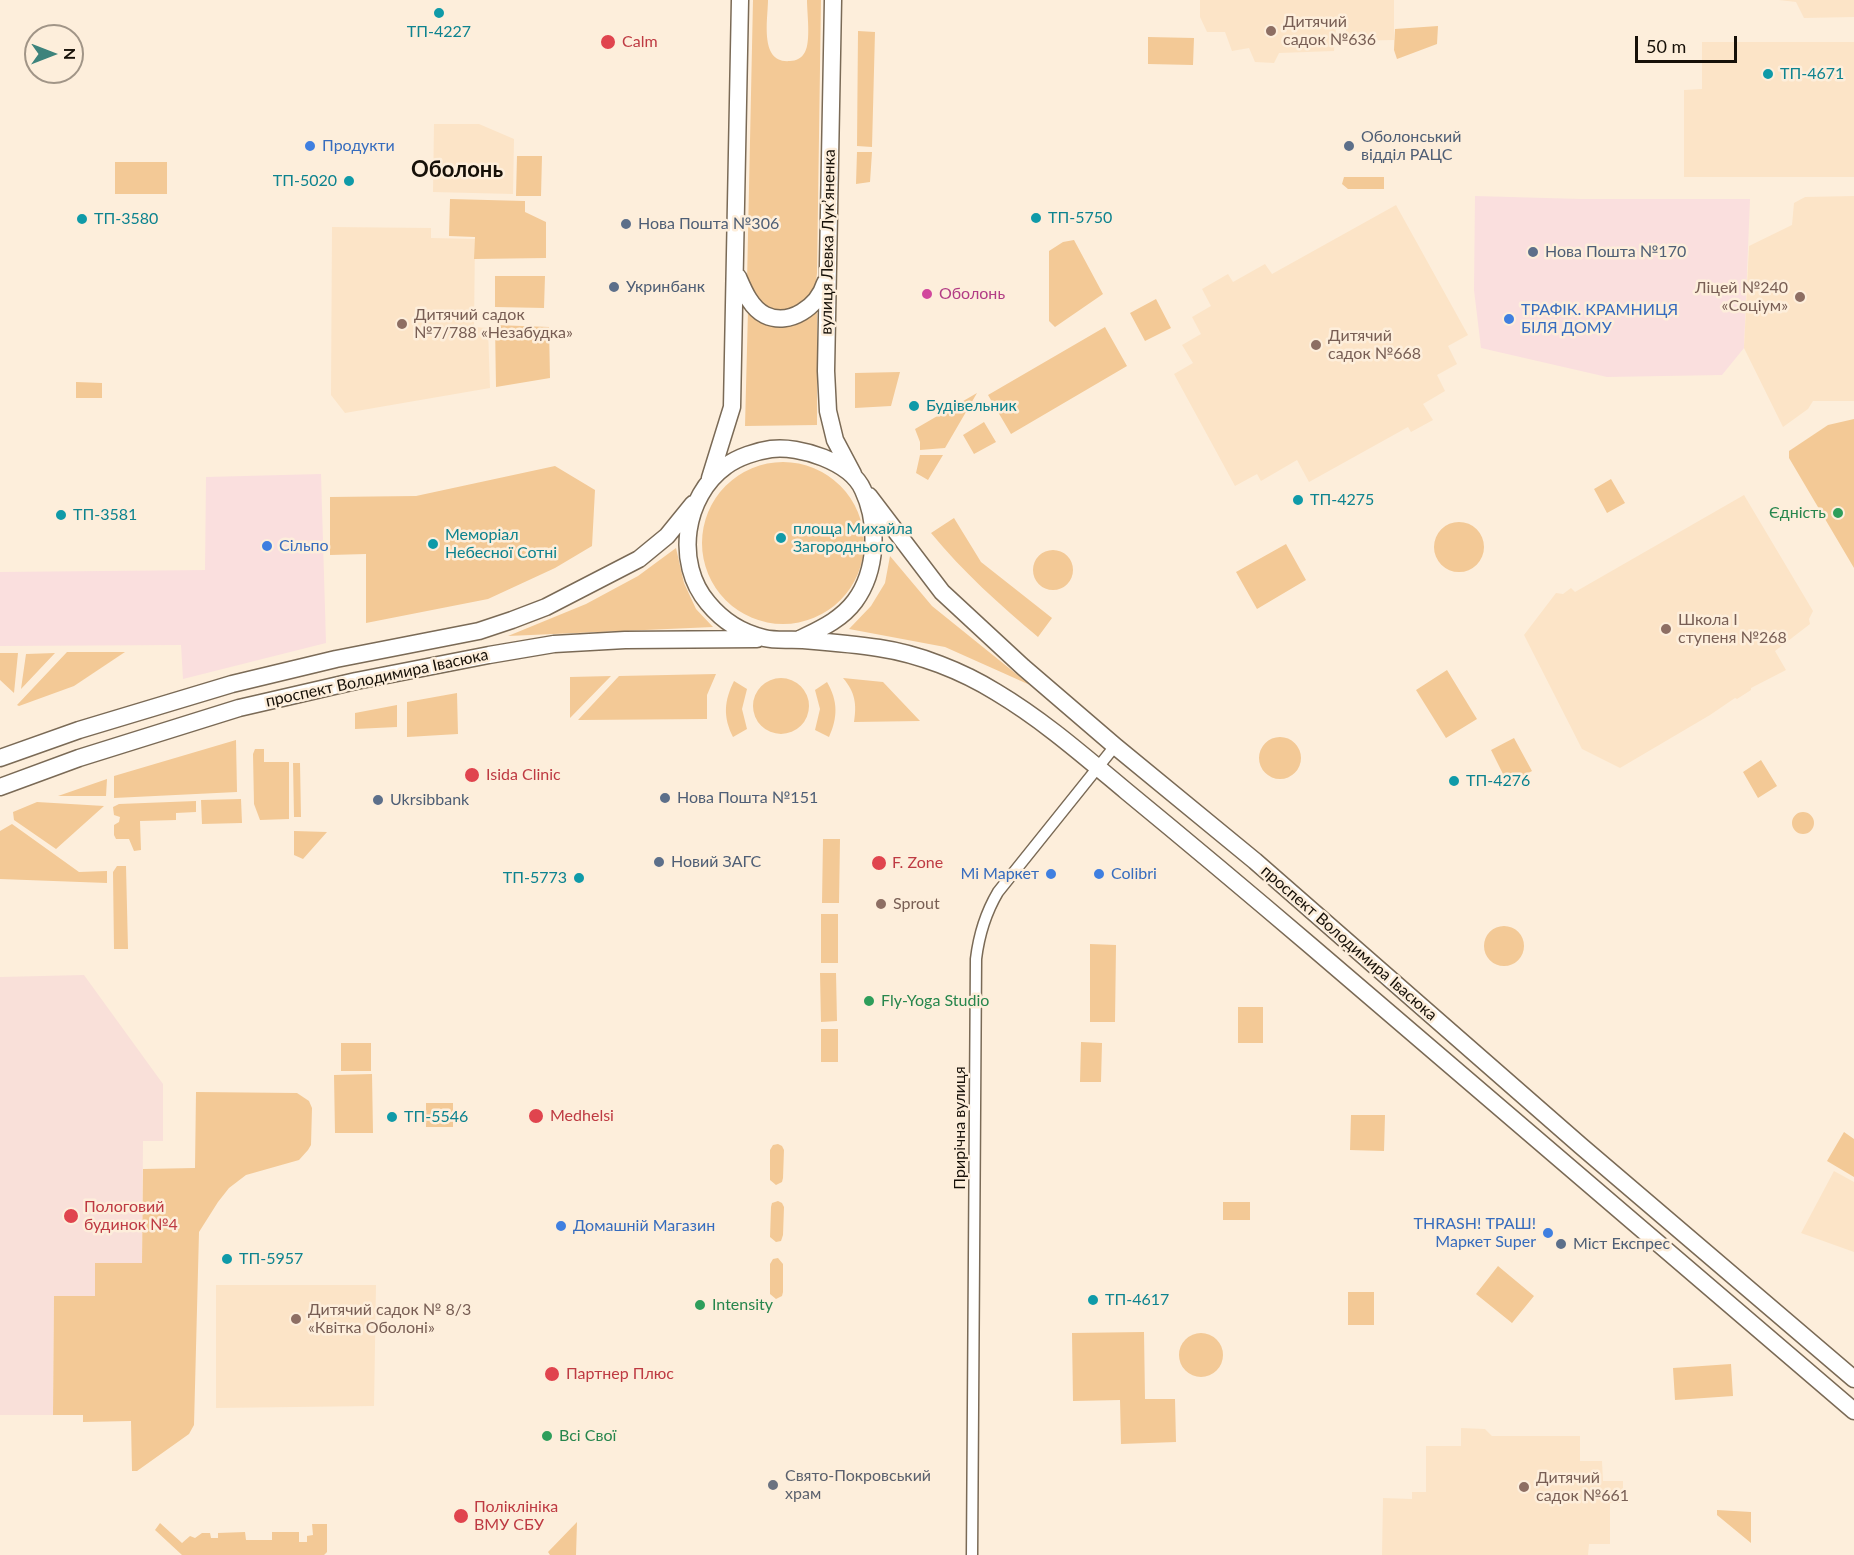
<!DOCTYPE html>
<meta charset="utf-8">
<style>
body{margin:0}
#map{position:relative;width:1854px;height:1555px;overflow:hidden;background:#fdeedb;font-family:Lato,sans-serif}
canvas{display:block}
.north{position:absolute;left:24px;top:24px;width:60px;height:60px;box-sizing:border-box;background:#fdeedb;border:2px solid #a19587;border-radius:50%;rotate:90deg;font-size:16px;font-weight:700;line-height:24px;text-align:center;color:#161008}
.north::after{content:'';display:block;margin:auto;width:21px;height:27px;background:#3d837c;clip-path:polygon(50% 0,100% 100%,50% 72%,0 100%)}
.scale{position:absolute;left:1635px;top:36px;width:102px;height:27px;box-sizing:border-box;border:3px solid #161008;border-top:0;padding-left:8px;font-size:18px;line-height:21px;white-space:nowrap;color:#161008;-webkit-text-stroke:4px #fdeedb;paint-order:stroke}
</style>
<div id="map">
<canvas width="1854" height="1555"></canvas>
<div class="north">N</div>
<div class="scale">50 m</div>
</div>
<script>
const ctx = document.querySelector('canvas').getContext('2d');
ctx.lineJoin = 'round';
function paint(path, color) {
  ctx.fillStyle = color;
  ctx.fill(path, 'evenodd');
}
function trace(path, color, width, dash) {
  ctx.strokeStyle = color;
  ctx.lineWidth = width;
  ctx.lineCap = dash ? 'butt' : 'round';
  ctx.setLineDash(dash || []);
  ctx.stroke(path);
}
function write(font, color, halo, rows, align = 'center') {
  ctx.font = font + ' Lato,sans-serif';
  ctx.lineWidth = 5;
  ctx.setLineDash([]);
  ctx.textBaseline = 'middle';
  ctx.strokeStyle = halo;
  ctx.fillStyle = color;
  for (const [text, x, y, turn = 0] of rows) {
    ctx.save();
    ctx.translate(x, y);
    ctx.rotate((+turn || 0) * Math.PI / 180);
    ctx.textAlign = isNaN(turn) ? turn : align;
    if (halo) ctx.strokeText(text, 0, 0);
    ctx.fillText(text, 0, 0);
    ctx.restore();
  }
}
const commercial = new Path2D(`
 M1475,196L1581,199H1750L1744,348L1722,375L1607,377L1481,348L1474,290Z
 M321,474L326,643L183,679L181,645L0,646V572L205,570L206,477Z`);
const built = new Path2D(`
 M1200,0H1394V40L1346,41V29H1336L1334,51L1279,53L1274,63L1255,62L1249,48L1232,51L1225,32H1207L1200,17Z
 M1779,0H1854V17L1804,18L1796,2Z
 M1702,42H1854V177H1684V90L1702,89Z
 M434,124H479L514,139L513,194L433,192Z
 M1854,196V401H1813L1808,409L1783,427L1744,348L1749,246L1792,225L1794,203L1805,197Z
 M1396,205L1468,335L1448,346L1457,364L1437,375L1445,391L1423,404L1433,420L1411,432L1408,427L1309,482L1297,460L1261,481L1257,474L1235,486L1174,374L1193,363L1182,345L1201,334L1192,317L1211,306L1202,289L1228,274L1233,282L1265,264L1272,274Z
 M332,227L431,228V238L475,239L474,327L488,328L490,388L345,413L331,395Z
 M1744,495L1813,611L1809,619L1810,624L1775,651L1786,670L1751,688V690L1737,699L1735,698L1710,715L1620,768L1582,749L1524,635L1556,593L1563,594L1571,588L1575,592Z
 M1834,1171L1854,1182V1252L1801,1233Z
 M216,1285H376L374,1406L216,1408Z
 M1461,1428L1485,1429L1492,1436H1580V1461H1602L1603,1481H1623V1503H1610V1544H1589L1588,1555H1382L1383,1498L1412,1499V1492H1426V1446H1461Z`);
const medical = new Path2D(`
 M84,975L163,1084V1141H143L142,1264L95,1263V1296H54L53,1415H0V977Z`);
const green = new Path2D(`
 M753,0H768C768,19 759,64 790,61C796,61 802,58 805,52C811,41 807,13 807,0H821L817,273L815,290L797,308L782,312L761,305L747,282Z
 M1438,26L1437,44L1397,59L1394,50L1395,29Z
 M858,31L875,32L872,147L857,146Z
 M1148,37L1194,38L1193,65L1148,64Z
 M857,152H872L870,182L856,184Z
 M517,156H542L541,196H516Z
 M115,162H167V194H115Z
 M1344,177H1384V189H1348L1342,184Z
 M450,199L525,201V212L546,222V258L474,259L475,237L449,236Z
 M1074,240L1103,294L1055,327L1049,321V251L1063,242Z
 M495,276H545L544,308L495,307Z
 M1156,299L1171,328L1145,341L1130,313Z
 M748,310L817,311V425L745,426Z
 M495,325L549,327L550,378L496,387Z
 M1105,327L1127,366L1011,434L988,395Z
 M900,372L891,406L855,408V373Z
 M76,382L102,383V398H76Z
 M977,393L945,448L920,450V442L915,429Z
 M1854,419V568L1789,458V451L1828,425Z
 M984,422L996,442L974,454L963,435Z
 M920,455H943L928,480L916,473Z
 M702 543a81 81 0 1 1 162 0a81 81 0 1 1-162 0Z
 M555,466L595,490L592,546L555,568L488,599L366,623V554L330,555V497L416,496Z
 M1611,479L1625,503L1607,513L1594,489Z
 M954,518L981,562L1052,618L1038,637C1000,605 963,572 931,533Z
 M1434 547a25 25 0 1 1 50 0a25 25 0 1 1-50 0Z
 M1286,544L1306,580L1257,609L1236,572Z
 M676,548L684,583L696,609L713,627L508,636L586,604L638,576Z
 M1033 570a20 20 0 1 1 40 0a20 20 0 1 1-40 0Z
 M890,556L932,606L1030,685L945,647L849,629L871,606L885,583Z
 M67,652H125L74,686L19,706L17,705Z
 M0,653H18L14,693L0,680Z
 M55,653L21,689L26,654Z
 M1447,670L1477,719L1446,738L1416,690Z
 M716,674L707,695V719L578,720L619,676Z
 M611,676L570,718V677Z
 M843,678L883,682L920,721L854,722C857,704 855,692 843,678Z
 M753 706a28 28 0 1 1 56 0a28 28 0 1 1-56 0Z
 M734,681L747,689L742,709L747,729L733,737C723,717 724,701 734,681Z
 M827,682C838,701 838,717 829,737L815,730L820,709L815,690Z
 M457,693L458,734L407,737V702Z
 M397,705V727L355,729V713Z
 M1259 758a21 21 0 1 1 42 0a21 21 0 1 1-42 0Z
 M1514,738L1532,771L1508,784L1491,750Z
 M236,740L237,792L114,798V776Z
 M255,749H264V762H289V819L260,820L254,804L253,754Z
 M1761,760L1777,786L1758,798L1743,772Z
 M293,763H300L301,817H294Z
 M107,779L106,796H58Z
 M241,799L242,823L202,824L201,800Z
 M196,801V812L176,813V820L140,821L141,850L134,851L129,839H116L114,835V825L119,822L120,817L114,815L113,807L119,804Z
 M37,802L104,806L56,849L14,820L13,812Z
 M1792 823a11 11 0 1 1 22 0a11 11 0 1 1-22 0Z
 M12,824L79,872L107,871V883L0,879V831Z
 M294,831L327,832L303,859L294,855Z
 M823,839H840L839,903H822Z
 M117,866H126L128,949H114L113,872Z
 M821,914H838V963H821Z
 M1484 946a20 20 0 1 1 40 0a20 20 0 1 1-40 0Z
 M1090,944L1116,945L1115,1022H1090Z
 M820,973H836L837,1021L821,1022Z
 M1238,1007H1263V1043H1238Z
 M821,1029H838V1062H821Z
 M1081,1042L1102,1043L1101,1082H1080Z
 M341,1043H371V1071H341Z
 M372,1074L373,1133H335L334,1075Z
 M196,1092L297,1093L309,1101L312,1108L311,1145L308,1150L299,1160L246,1175L229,1188L218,1202L199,1232L194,1425L189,1434L137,1471H132L131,1421L83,1422V1415H53L54,1296H95V1263H142L143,1169L195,1168Z
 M426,1103H453V1127H426Z
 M1351,1115H1385L1384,1151L1350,1150Z
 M1844,1132L1854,1139V1177L1827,1161Z
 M778,1144L782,1146L784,1150L783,1178L782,1182L776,1185L770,1180V1150L773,1145Z
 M778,1201L782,1203L784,1207L783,1235L781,1241L776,1242L770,1237L771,1207L772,1203Z
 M1223,1202H1250V1220H1223Z
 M778,1258L783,1264V1292L782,1296L776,1299L770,1294V1264L773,1259Z
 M1498,1266L1534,1296L1512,1323L1476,1294Z
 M1348,1292H1374V1325H1348Z
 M1144,1332L1145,1399H1175L1176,1442L1121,1444L1120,1400L1073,1401L1072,1333Z
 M1179 1355a22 22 0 1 1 44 0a22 22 0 1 1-44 0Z
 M1731,1364L1733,1396L1675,1400L1673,1368Z
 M1717,1510L1751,1512V1543L1717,1515Z
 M577,1522L576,1555H550L548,1552Z
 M160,1523L182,1543L190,1536L195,1538L202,1533H210L211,1538H218V1533L245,1532L246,1540H272V1532H299V1542H307V1536L313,1535L312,1524H327V1552L324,1555H182L155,1530Z`);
const minor = new Path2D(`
 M972,1555L976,959C979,934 985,914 998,892L1115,746`);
const secondary = new Path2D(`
 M833,0L826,371L828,411L835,440L853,474
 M738,277C744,291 751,308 765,315C790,327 818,306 825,283
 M710,478L732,407L740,0
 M869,496L942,592L1023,667L1115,746L1255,861L1581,1146L1854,1379
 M800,639C820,629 841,620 855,601C877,571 879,524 863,490C851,462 799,445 771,449C757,451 738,457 726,466C684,496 674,563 708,603C722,620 742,633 764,638C776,641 790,639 803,640C828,642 854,644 879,648C919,654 962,671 996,692C1043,720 1084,756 1126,791C1188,842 1250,894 1311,946C1493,1100 1674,1255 1854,1411
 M0,758L79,730L232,684L336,659L479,631L512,620L546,607L639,559L667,536L693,504
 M0,787L79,758L239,708L356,681L489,655L554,644L625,640L757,639`);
const markers = [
 [439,13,6,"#0f9aa8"],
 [1271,31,6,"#8d6e63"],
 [608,42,8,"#e0444e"],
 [1768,74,6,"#0f9aa8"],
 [310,146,6,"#3f7fe0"],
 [1349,146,6,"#5c6f8a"],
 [349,181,6,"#0f9aa8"],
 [1036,218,6,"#0f9aa8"],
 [82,219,6,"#0f9aa8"],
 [626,224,6,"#5c6f8a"],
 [1533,252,6,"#5c6f8a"],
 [614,287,6,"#5c6f8a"],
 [927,294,6,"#d1479c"],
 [1800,297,6,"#8d6e63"],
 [1509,319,6,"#3f7fe0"],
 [402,324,6,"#8d6e63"],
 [1316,345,6,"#8d6e63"],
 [914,406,6,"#0f9aa8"],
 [1298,500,6,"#0f9aa8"],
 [1838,513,6,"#2e9e5b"],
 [61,515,6,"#0f9aa8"],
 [781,538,6,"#0f9aa8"],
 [433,544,6,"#0f9aa8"],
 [267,546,6,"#3f7fe0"],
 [1666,629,6,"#8d6e63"],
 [472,775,8,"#e0444e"],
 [1454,781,6,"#0f9aa8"],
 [665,798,6,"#5c6f8a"],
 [378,800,6,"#5c6f8a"],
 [659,862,6,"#5c6f8a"],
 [879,863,8,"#e0444e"],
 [1051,874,6,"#3f7fe0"],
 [1099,874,6,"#3f7fe0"],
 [579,878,6,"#0f9aa8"],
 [881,904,6,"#8d6e63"],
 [869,1001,6,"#2e9e5b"],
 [536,1116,8,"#e0444e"],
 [392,1117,6,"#0f9aa8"],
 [71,1216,8,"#e0444e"],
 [561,1226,6,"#3f7fe0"],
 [1548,1233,6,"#3f7fe0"],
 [1561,1244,6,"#5c6f8a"],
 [227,1259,6,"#0f9aa8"],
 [1093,1300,6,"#0f9aa8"],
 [700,1305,6,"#2e9e5b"],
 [296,1319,6,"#8d6e63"],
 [552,1374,8,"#e0444e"],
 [547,1436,6,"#2e9e5b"],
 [773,1485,6,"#6b7280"],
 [1524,1487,6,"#8d6e63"],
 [461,1516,8,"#e0444e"]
];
const educationNames = [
 ["Дитячий",1283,22],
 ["садок №636",1283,40],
 ["Ліцей №240",1788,288,"right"],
 ["«Соціум»",1788,306,"right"],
 ["Дитячий садок",414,315],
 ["№7/788 «Незабудка»",414,333],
 ["Дитячий",1328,336],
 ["садок №668",1328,354],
 ["Школа І",1678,620],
 ["ступеня №268",1678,638],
 ["Sprout",893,904],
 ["Дитячий садок № 8/3",308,1310],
 ["«Квітка Оболоні»",308,1328],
 ["Дитячий",1536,1478],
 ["садок №661",1536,1496]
];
const cultureNames = [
 ["ТП-4227",439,32,"center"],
 ["ТП-4671",1780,74],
 ["ТП-5020",337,181,"right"],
 ["ТП-5750",1048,218],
 ["ТП-3580",94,219],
 ["Будівельник",926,406],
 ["ТП-4275",1310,500],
 ["ТП-3581",73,515],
 ["площа Михайла",793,529],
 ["Загороднього",793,547],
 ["Меморіал",445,535],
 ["Небесної Сотні",445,553],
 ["ТП-4276",1466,781],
 ["ТП-5773",567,878,"right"],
 ["ТП-5546",404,1117],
 ["ТП-5957",239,1259],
 ["ТП-4617",1105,1300]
];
const healthNames = [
 ["Calm",622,42],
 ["Isida Clinic",486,775],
 ["F. Zone",892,863],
 ["Medhelsi",550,1116],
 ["Пологовий",84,1207],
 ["будинок №4",84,1225],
 ["Партнер Плюс",566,1374],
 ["Поліклініка",474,1507],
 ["ВМУ СБУ",474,1525]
];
const serviceNames = [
 ["Оболонський",1361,137],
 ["відділ РАЦС",1361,155],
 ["Нова Пошта №306",638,224],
 ["Нова Пошта №170",1545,252],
 ["Укринбанк",626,287],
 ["Нова Пошта №151",677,798],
 ["Ukrsibbank",390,800],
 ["Новий ЗАГС",671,862],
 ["Міст Експрес",1573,1244]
];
const shopNames = [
 ["Продукти",322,146],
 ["ТРАФІК. КРАМНИЦЯ",1521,310],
 ["БІЛЯ ДОМУ",1521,328],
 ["Сільпо",279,546],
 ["Мі Маркет",1039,874,"right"],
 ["Colibri",1111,874],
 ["THRASH! ТРАШ!",1536,1224,"right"],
 ["Маркет Super",1536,1242,"right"],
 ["Домашній Магазин",573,1226]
];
const streetNames = [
 ["вулиця Левка Лукʼяненка",828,242,-89],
 ["проспект Володимира Івасюка",377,678,-12],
 ["проспект Володимира Івасюка",1349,943,41],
 ["Прирічна вулиця",960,1128,-90]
];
const hotelNames = [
 ["Оболонь",939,294]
];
const leisureNames = [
 ["Єдність",1826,513,"right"],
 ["Fly-Yoga Studio",881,1001],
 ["Intensity",712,1305],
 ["Всі Свої",559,1436]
];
const worshipNames = [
 ["Свято-Покровський",785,1476],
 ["храм",785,1494]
];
const districtNames = [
 ["Оболонь",457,170]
];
paint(commercial, '#fadfde');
paint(built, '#fce4c7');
paint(medical, '#f9e0d9');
paint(green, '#f3c996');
trace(minor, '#7a6a56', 13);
trace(secondary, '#7a6a56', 19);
trace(minor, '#fff', 10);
trace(secondary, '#fff', 16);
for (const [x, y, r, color] of markers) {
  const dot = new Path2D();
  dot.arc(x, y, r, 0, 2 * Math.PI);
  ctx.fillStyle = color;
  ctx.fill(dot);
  trace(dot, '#fdeedb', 2);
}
write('16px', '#785e54', '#fdeedb', educationNames, 'left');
write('16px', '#0d838f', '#fdeedb', cultureNames, 'left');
write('16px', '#be3a42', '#fdeedb', healthNames, 'left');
write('16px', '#4e5e75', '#fdeedb', serviceNames, 'left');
write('16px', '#366cbe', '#fdeedb', shopNames, 'left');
write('16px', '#161008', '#fdeedb', streetNames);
write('16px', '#b23c85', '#fdeedb', hotelNames, 'left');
write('16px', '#27864d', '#fdeedb', leisureNames, 'left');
write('16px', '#5b616d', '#fdeedb', worshipNames, 'left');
write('bold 22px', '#161008', '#fdeedb', districtNames);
</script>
